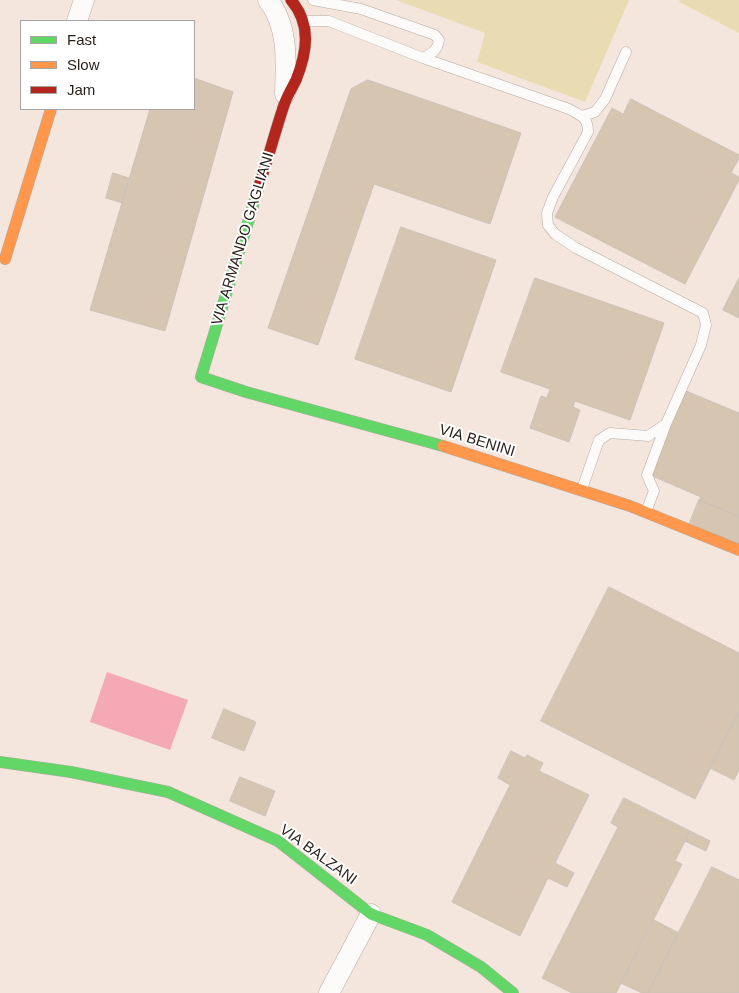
<!DOCTYPE html>
<style>
body{margin:0}
#map{position:relative;width:739px;height:993px;overflow:hidden;background:#f4e6dd;font-family:Arial,sans-serif}
canvas{display:block}
.legend{position:absolute;left:20px;top:20px;width:175px;height:90px;box-sizing:border-box;background:#fff;border:1px solid #a9a5a3;margin:0;padding:6px 9px;list-style:none;font-size:15px;color:#291f19}
.legend li{display:flex;align-items:center;gap:10px;height:25px}
.legend b{width:25px;border:1px solid #a9a5a3}
</style>
<div id="map">
<canvas width="739" height="993"></canvas>
<ul class="legend">
<li><b style="height:6px;background:#63d668"></b>Fast</li>
<li><b style="height:6px;background:#ff974d"></b>Slow</li>
<li><b style="height:6px;background:#b3261e"></b>Jam</li>
</ul>
</div>
<script>
const ctx = document.querySelector('canvas').getContext('2d');
ctx.lineJoin = 'round';
function paint(path, color) {
  ctx.fillStyle = color;
  ctx.fill(path, 'evenodd');
}
function trace(path, color, width, dash) {
  ctx.strokeStyle = color;
  ctx.lineWidth = width;
  ctx.lineCap = dash ? 'butt' : 'round';
  ctx.setLineDash(dash || []);
  ctx.stroke(path);
}
function write(font, color, halo, rows, align = 'center') {
  ctx.font = font + ' Arial,sans-serif';
  ctx.lineWidth = 4;
  ctx.setLineDash([]);
  ctx.textBaseline = 'middle';
  ctx.strokeStyle = halo;
  ctx.fillStyle = color;
  for (const [text, x, y, turn = 0] of rows) {
    ctx.save();
    ctx.translate(x, y);
    ctx.rotate((+turn || 0) * Math.PI / 180);
    ctx.textAlign = isNaN(turn) ? turn : align;
    if (halo) ctx.strokeText(text, 0, 0);
    ctx.fillText(text, 0, 0);
    ctx.restore();
  }
}
const green = new Path2D(`
 M396,0H629L585,102L477,62L485,33Z
 M680,0H739V33L679,2Z`);
const water = new Path2D(`
 M107,672L188,700L170,750L90,722Z`);
const building = new Path2D(`
 M194,78L233,92L165,331L90,310L150,109H194Z
 M368,80L521,133L490,224L374,184L318,345L268,328L351,89Z
 M631,99L739,155V158L731,173L739,177V180L685,284L555,217L612,108L623,114Z
 M113,173L129,178L122,203L106,198Z
 M401,227L496,260L451,392L355,359Z
 M535,278L664,323L630,420L575,401L573,407L580,410L569,442L530,428L541,396L547,398L550,389L501,372Z
 M739,278V318L723,310Z
 M686,391L739,413V516L699,500L701,497L650,475Z
 M699,500L739,516V545L689,525Z
 M609,587L739,653V712L695,799L541,721Z
 M224,709L256,722L244,751L212,738Z
 M739,712V770L734,780L710,768Z
 M511,751L525,758L527,755L543,763L539,771L589,795L555,863L574,873L567,887L548,878L520,936L452,902L510,785L498,778Z
 M240,777L275,791L265,816L230,801Z
 M624,798L690,831L675,861L682,864L616,993H572L542,978L618,827L611,823Z
 M690,831L710,841L706,851L685,841Z
 M712,867L739,880V993H648Z
 M654,920L679,933L648,993H642L621,983Z`);
const lane = new Path2D(`
 M313,0L361,9L435,35L439,40C438,50 432,53 423,58
 M304,21H329L339,25L423,58L569,109C581,116 588,117 588,132L553,197L547,213L548,225L555,234L576,248L703,313L706,325L701,345L666,424L648,436L610,433L599,440L582,489
 M582,116L595,112L605,99L626,52
 M646,512L654,491L647,475L666,424`);
const street = new Path2D(`
 M268,0C289,27 286,62 285,94
 M77,21L84,0
 M329,993L371,914`);
const fast = new Path2D(`
 M259,186L201,377L246,392L443,446
 M0,762L71,772L168,792L278,841L371,914L427,935L481,967L513,993`);
const slow = new Path2D(`
 M5,259L51,109
 M443,446L630,506L739,550`);
const jam = new Path2D(`
 M259,186C268,159 275,132 284,105C287,96 292,88 296,80C307,52 312,25 291,0`);
const streetNames = [
 ["VIA ARMANDO GAGLIANI",243,239,-73],
 ["VIA BENINI",477,441,17],
 ["VIA BALZANI",318,855,36]
];
paint(green, '#eadcb2');
paint(water, '#f5a9b3');
paint(building, '#d6c5b0');
trace(building, '#cbc2b9', 1);
trace(lane, '#b5aaa3', 11);
trace(street, '#b5aaa3', 21);
trace(fast, '#b5aaa3', 12);
trace(slow, '#b5aaa3', 12);
trace(jam, '#b5aaa3', 12);
trace(lane, '#fdfbfa', 10);
trace(street, '#fdfbfa', 20);
trace(fast, '#63d668', 11);
trace(slow, '#ff974d', 11);
trace(jam, '#b3261e', 11);
write('15px', '#291f19', '#fff', streetNames);
</script>
